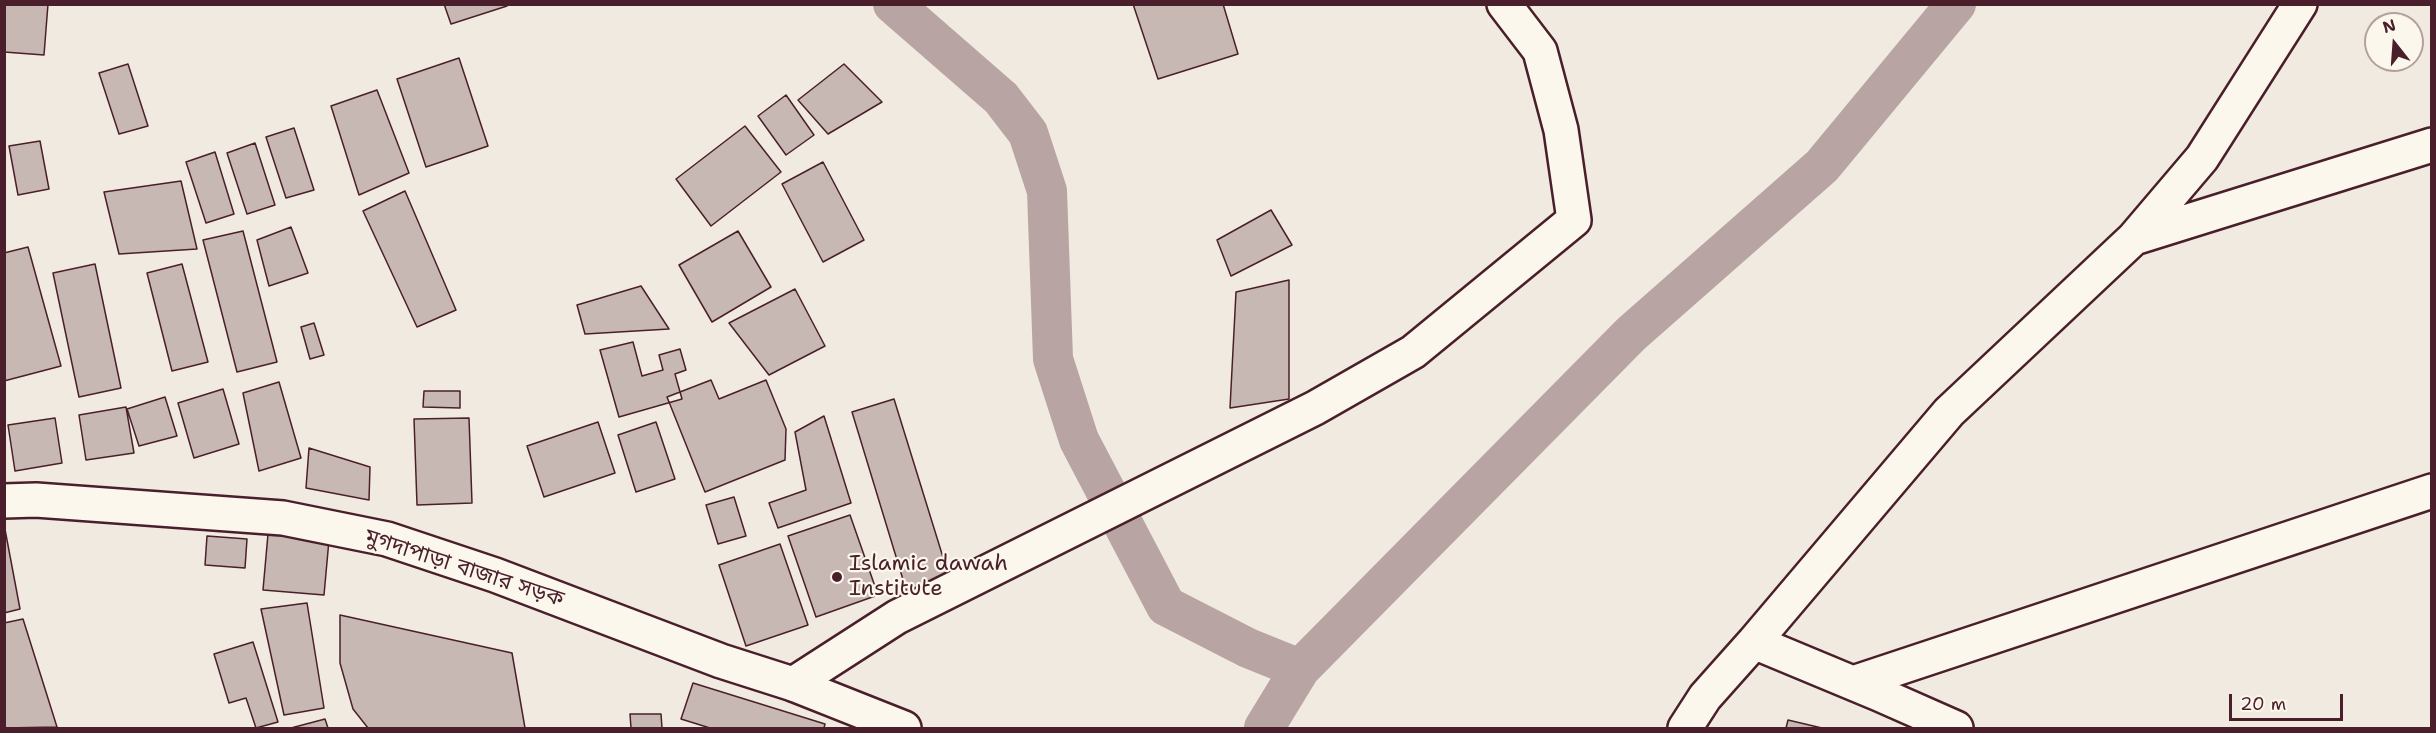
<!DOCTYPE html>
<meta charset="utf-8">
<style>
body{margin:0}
#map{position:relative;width:2436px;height:733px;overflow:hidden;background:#f0eae0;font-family:"Shantell Sans",sans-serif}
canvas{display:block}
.frame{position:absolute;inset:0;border:6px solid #4a1f2b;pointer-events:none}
.north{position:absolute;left:2364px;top:12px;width:60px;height:60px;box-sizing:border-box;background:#fbf7ec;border:2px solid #b4a19f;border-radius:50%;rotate:343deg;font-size:16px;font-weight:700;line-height:24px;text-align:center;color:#4a1f2b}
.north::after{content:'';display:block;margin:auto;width:21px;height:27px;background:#4a1f2b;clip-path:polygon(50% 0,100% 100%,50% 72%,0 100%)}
.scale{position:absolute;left:2229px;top:694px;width:114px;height:27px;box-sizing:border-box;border:3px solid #4a1f2b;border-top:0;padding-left:8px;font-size:18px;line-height:21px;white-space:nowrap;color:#4a1f2b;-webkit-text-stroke:4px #fbf7ec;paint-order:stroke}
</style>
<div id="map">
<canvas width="2436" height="733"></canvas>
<div class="frame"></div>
<div class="north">N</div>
<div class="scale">20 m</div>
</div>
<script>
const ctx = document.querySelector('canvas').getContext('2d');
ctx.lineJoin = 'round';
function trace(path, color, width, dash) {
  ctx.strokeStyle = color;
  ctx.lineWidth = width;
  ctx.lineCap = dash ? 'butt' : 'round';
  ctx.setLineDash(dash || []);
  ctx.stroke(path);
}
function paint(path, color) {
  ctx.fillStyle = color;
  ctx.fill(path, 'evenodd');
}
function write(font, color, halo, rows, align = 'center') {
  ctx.font = font + ' "Shantell Sans","Noto Sans Bengali",sans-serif';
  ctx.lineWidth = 4.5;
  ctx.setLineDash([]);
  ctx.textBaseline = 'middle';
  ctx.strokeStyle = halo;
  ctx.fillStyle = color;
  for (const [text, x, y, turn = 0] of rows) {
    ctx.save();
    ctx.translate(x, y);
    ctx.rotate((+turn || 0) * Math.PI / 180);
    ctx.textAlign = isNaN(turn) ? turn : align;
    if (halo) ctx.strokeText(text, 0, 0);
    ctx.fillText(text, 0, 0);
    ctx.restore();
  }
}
const canal = new Path2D(`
 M893,4L1001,98L1028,133L1047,191L1053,359L1079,440L1166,606L1248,648L1300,669
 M1264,728L1300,669L1631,334L1822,166L1956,4`);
const building = new Path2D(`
 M4,4H48L44,55L4,52Z
 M444,4H506L507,6L451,24Z
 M1133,4H1223L1238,54L1158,79Z
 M459,58L488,146L426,167L397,79Z
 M128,64L148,126L119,134L99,73Z
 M844,64L882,102L828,134L798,100Z
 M377,90L409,173L359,195L331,106Z
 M786,95L814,135L786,155L758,116Z
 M745,126L781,172L711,226L676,179Z
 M294,128L314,190L286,198L266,137Z
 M40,141L49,189L18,195L9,146Z
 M255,143L275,205L247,214L227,153Z
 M215,152L234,214L206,223L186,162Z
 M823,162L864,240L823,262L782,184Z
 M181,181L197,249L119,254L104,192Z
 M405,191L456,310L417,327L363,211Z
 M1271,210L1292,245L1231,276L1217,240Z
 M291,227L308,273L269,286L257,240Z
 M243,231L277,362L237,372L203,240Z
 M738,231L771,287L712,322L679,265Z
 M28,247L61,366L4,381V253Z
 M95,264L121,388L79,397L53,273Z
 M182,264L208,362L172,371L147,273Z
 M1289,280V399L1230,408L1236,292Z
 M641,286L669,329L585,334L577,305Z
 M795,289L825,346L769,375L729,323Z
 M314,323L324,355L310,359L301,327Z
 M633,342L642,376L663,370L659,355L680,349L686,370L675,374L682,399L619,417L600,350Z
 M711,380L719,399L766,380L786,429L785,460L705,492L667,397Z
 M279,382L301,458L259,471L243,393Z
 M223,389L239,444L194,458L178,403Z
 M424,391H460V408L423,407Z
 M165,397L177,436L139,446L127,409Z
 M894,399L951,583L908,596L852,412Z
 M126,407L134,453L86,460L79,415Z
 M824,416L851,503L778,528L769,503L806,490L795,432Z
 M55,418L62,463L15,471L8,425Z
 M469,418L472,503L417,505L414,419Z
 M598,422L615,473L544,497L527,446Z
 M656,422L675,479L636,492L618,435Z
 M309,448L370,467L369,500L306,488Z
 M734,497L746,536L718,544L706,505Z
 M850,515L878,595L816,617L788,536Z
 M4,524L20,609L4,613Z
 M268,534L329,540L324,595L263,590Z
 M207,536L247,539L245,568L205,565Z
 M780,544L808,625L746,646L719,565Z
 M307,603L324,708L284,715L261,609Z
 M340,615L512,653L525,728H368L353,709L340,663Z
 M23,619L57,727L4,728V623Z
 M253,642L278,722L256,728L246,698L229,703L214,654Z
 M693,683L825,724L824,728H710L681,719Z
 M630,714H661L662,728H631Z
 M325,719L328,728H291Z
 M1788,720L1822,728H1786Z`);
const minor = new Path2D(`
 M2134,238L2432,145
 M1754,642L1879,694L1956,728
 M1853,683L2432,491
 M793,684L897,617L1315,408L1413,352L1574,220L1561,130L1540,51L1504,4
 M1685,728L1705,697L1754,642L1949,412L2134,238L2202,158L2300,4`);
const tertiary = new Path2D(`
 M4,501L36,500L283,518L387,539L495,575L721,661L793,684L904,728`);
const markers = [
 [837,577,6,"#4a1f2b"]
];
const poiNames = [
 ["Islamic dawah",849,564],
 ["Institute",849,589]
];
const streetNames = [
 ["মুগদাপাড়া বাজার সড়ক",464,569,18]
];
trace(canal, '#b8a4a2', 40);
paint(building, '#c8b8b3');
trace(building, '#4a1f2b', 1.5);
trace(minor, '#4a1f2b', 38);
trace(tertiary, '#4a1f2b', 38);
trace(minor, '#fbf7ec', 33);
trace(tertiary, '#fbf7ec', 33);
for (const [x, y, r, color] of markers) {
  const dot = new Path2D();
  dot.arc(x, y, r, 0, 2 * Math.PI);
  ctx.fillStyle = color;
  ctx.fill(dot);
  trace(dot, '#fbf7ec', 2);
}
write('22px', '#4a1f2b', '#fbf7ec', poiNames, 'left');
write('22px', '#4a1f2b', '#fbf7ec', streetNames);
</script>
